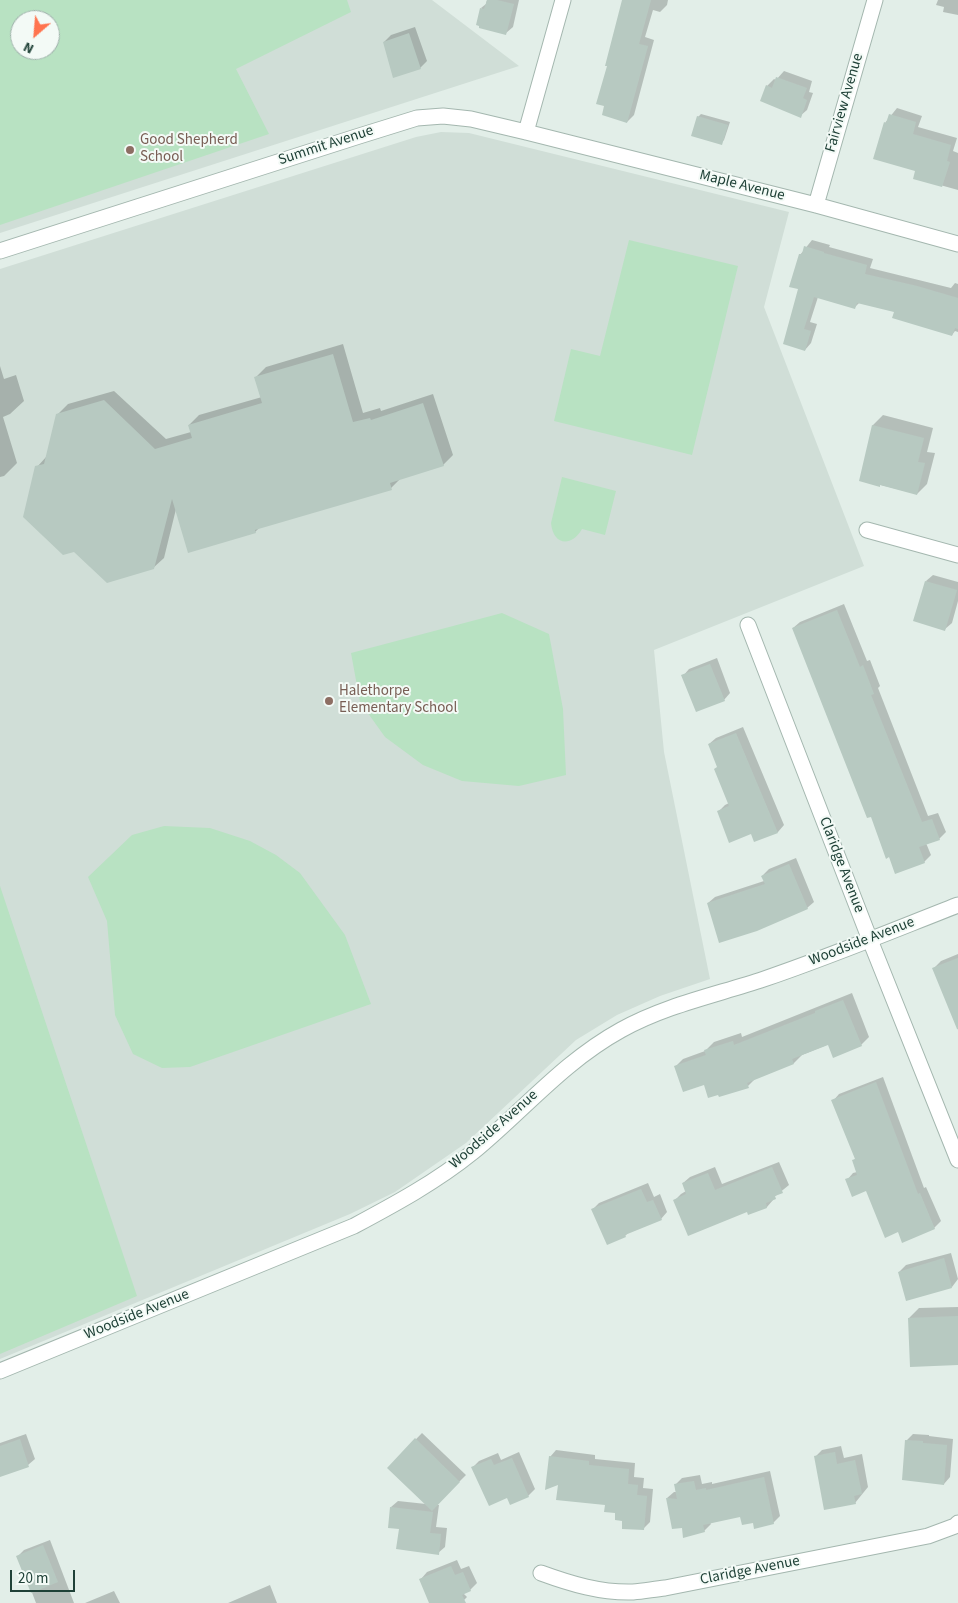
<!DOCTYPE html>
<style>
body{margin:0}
#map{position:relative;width:958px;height:1603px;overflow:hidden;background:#e2eee8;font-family:"Source Sans 3",sans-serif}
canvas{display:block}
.north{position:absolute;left:10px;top:10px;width:50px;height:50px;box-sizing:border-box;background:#f3faf6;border:1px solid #9eb0aa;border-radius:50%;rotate:207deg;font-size:14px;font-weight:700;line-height:20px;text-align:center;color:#1f4137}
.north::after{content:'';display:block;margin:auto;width:18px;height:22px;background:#ff744f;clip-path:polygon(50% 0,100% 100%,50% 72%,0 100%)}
.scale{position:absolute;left:10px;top:1570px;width:65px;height:22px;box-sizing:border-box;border:2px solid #1f4137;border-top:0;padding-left:6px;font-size:15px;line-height:18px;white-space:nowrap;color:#1f4137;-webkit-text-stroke:4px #f3faf6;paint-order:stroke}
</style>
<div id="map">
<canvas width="958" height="1603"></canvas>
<div class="north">N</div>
<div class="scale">20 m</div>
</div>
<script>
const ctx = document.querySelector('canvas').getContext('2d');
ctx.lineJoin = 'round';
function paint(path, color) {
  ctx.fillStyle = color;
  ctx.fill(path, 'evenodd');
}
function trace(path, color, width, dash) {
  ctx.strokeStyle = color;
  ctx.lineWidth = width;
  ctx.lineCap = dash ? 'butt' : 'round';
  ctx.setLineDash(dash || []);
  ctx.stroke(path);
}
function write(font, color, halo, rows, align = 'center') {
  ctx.font = font + ' "Source Sans 3",sans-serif';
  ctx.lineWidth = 4;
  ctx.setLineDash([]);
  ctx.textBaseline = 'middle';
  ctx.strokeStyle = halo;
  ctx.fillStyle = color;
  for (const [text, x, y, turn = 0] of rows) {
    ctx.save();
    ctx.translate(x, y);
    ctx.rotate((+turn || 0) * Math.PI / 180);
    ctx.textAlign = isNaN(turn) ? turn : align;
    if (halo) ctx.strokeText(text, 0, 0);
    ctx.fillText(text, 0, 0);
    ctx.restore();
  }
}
const built = new Path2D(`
 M0,0H432L519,66L0,233ZM20,20H50V50H20Z
 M441,132L469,133L789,212L764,307L864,566L654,650L664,752L710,979L660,996L617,1015L576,1040L466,1143L395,1192L350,1214L0,1359V269L416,137Z`);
const green = new Path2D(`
 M0,0H347L351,12L236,69L269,134L0,225ZM20,20H50V50H20Z
 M629,240L738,266L692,455L554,421L571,349L600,356Z
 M562,477L616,491L605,535L582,529C571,548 553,545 551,523Z
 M502,613L549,634L563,709L566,775L519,786L462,781L423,765L385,737L360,702L351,653Z
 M164,826L210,828L250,841L276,855L300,873L345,935L371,1004L190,1067L162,1068L133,1054L115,1015L107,921L88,877L132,835Z
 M0,886L137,1296L0,1354Z`);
const shadow = new Path2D(`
 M487,0H519L513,27L506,33L481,8L486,4Z
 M624,0H668L667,5L660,12L653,10L645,37L654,40L634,115L627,122Z
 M938,0H958V15L943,12L944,7L936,5Z
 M415,27L427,61L420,68L384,42L391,35Z
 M784,71L812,81L809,92L813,93L807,110L800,116L767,86L774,79L776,80Z
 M897,108L922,116L918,127L957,138L953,151L958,153V190L915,178L917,170L885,123Z
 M701,114L730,122L724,140L721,143L698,117Z
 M812,240L830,245L829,247L873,259L870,268L951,288L955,283L958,284V332L955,331L952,335L895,311L860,302L855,307L818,297L810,322L817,324L811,343L805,350L799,288L800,255Z
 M343,344L363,413L380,408L381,411L433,394L453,455L443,465L401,478L391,488L260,527L255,532L176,509L164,558L153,568L37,467L47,456L57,415L68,404L114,391L166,439L191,432L189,425L199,415L262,397L256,377L266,367Z
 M0,366L4,379L16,375L24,401L10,414L3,417L17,463L4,476L0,477Z
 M883,415L933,428L927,452L935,453L927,484L917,494L861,480L873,425Z
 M933,575L958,582V601L952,623L945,629L926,581Z
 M844,604L867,661L870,660L880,686L878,688L928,816L938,813L946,832L939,839L926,843L931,855L924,862L871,815L793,628L800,622Z
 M717,658L730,693L724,700L683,676L689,669Z
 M743,727L784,825L778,832L752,833L718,812L725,805L729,803L718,766L709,744L716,738Z
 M796,858L814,902L807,908L708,903L715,897L764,881L762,876L769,869Z
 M958,954V1030L934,968L941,961Z
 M852,993L869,1037L861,1045L829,1044L802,1055L794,1063L756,1078L748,1086L705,1083L675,1067L683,1059L705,1051L714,1042L741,1033L742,1037Z
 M883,1077L924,1188L926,1187L941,1221L934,1228L899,1230L866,1190L847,1180L853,1173L857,1172L853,1161L856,1158L833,1101L839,1094Z
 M779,1162L789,1185L773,1198V1200L767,1207L748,1210L675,1200L681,1194L686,1191L683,1183L690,1177L715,1167L722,1184Z
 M648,1183L654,1197L660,1194L667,1212L661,1219L629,1232L625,1236L592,1210L599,1203Z
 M951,1253L958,1279L952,1287L899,1272L906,1265Z
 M958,1307V1364L909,1318L919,1308Z
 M422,1433L466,1475L436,1505H439L436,1527L447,1528L445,1547L438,1553L400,1528L391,1507L398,1501L426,1504L388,1468Z
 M26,1434L35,1459L28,1465L0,1475V1443Z
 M913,1434L929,1435V1436L953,1439L950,1477L944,1484L906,1441Z
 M841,1446L844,1458L862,1454L868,1487L855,1503L815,1457L822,1450Z
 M556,1450L595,1455V1459L635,1463L634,1477L644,1478L643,1488L653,1489L650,1522L643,1529L623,1520L607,1504L559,1483L550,1457Z
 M519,1452L535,1489L528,1496L473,1467L479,1461L498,1453L501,1460Z
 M770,1471L780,1516L773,1523L753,1521L741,1516L710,1522L711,1524L704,1531L683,1526L667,1498L674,1492H676L675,1485L682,1478L700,1475L702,1484L712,1482V1484Z
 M50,1540L74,1603H36L18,1556L24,1550Z
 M457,1560L461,1569L469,1566L477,1583L470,1590L463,1593L467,1597L461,1603H431L421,1579L427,1572Z
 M270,1585L277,1603H228Z
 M114,1591L120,1603H85Z`);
const building = new Path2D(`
 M487,0H497L514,4L506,35L479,28V26L476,25L480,8L484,9Z
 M622,0H651L639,44L648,46L627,123L602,115L604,106L596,104L607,66H605Z
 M409,33L421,69L393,78L383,42Z
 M776,77L807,88L803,98L807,100L801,118L760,101L766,85L772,88Z
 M889,114L916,122L913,134L951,145L947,161L950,162L942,187L913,179L915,171L873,159L884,122L886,123Z
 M697,116L728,125L722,145L691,136Z
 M804,246L824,252V253L867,265L865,274L917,286L958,298V329L955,328L952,336L892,318L894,312L857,303L855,309L814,297L804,329L811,331L805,351L783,344L798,289L789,287L799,254H802Z
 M333,354L353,422L370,418L371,420L423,403L444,466L390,483L392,490L255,530L256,533L188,553L172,499L154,569L107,583L74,552L63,555L23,517L35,466L44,464L56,414L104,400L155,449L192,438L188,425L262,403L254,377Z
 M872,425L924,438L918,462L925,463L917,495L880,485V487L859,481Z
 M925,581L957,590L945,631L913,621Z
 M837,610L860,667L863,665L874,694L871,695L922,822L932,819L940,840L919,847L925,863L895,874L889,857L886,859L871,817L867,818L792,628Z
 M710,664L725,701L696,712L681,675Z
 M736,733L778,833L754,842L751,834L729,843L717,811L729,806L714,769L717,767L708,744Z
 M789,864L808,909L757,931L719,943L707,903L765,884L761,876Z
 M958,958V1029H957L932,968Z
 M843,1000L862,1046L833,1058L828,1045L792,1059L794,1064L747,1083L749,1088L719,1097L718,1095L708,1098L704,1085L683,1092L674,1066L706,1055L704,1050L733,1041L734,1045L815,1013V1011Z
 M876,1082L918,1194L920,1193L935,1229L902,1243L898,1232L885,1238L866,1191L852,1197L845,1179L857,1175L852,1160L855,1159L831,1100Z
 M772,1167L783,1193L775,1196L776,1199L766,1203L767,1208L748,1215L747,1212L688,1236L673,1200L686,1194L682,1183L708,1173L715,1190Z
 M641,1189L647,1202L653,1200L662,1220L625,1235L626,1237L607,1245L591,1209Z
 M944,1258L952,1288L906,1301L898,1272Z
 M958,1316V1365L910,1367L908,1318Z
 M415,1438L460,1482L432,1511L387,1468Z
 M20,1439L29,1467L0,1477V1446Z
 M905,1440L923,1441V1443L947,1445L944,1485L902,1480Z
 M835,1452L837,1464L855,1460L862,1494L854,1496L856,1504L824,1510L814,1456Z
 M549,1456L589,1461V1465L629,1469L628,1484L638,1485L637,1495L647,1496L644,1530L622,1529V1521L615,1520V1513L604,1512L605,1505L556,1500L558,1485L545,1490Z
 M512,1458L529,1497L510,1505L507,1498L489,1506L471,1467L491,1459L494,1465Z
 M764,1477L774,1524L754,1529L753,1523L742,1525L740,1517L703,1525L705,1532L683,1538L682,1528L672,1529L666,1498L677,1499L674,1484L694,1481L696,1490L706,1488V1490Z
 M390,1507L433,1512L430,1533L441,1534L439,1555L396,1549L399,1529L388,1528Z
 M43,1545L58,1582L31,1593L16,1556Z
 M451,1566L455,1575L463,1572L471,1591L462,1595L466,1603H429L419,1579Z`);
const minor = new Path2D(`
 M526,132L563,0
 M816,205L875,0
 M0,251L356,137L417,118L443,116L471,119L526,132L816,205L958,244
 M867,530L958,555
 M748,625L870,940L958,1160
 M0,1371L354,1226C395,1204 436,1182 473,1152C523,1111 563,1062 621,1030C666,1005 716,995 764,979C829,957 894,930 958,905
 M541,1573C571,1584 601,1593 633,1592C644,1591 655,1589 665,1588L928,1536L955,1526L958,1523`);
const markers = [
 [130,150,5,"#8d6e63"],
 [329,701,5,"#8d6e63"]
];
const streetNames = [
 ["Fairview Avenue",845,103,-74],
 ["Summit Avenue",326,146,-18],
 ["Maple Avenue",742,186,14],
 ["Claridge Avenue",841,865,69],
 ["Woodside Avenue",862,942,-21],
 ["Woodside Avenue",494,1130,-41],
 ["Woodside Avenue",137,1315,-22],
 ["Claridge Avenue",750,1571,-11]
];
const educationNames = [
 ["Good Shepherd",140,141],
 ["School",140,158],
 ["Halethorpe",339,692],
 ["Elementary School",339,709]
];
paint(built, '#d0ded7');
paint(green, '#b8e2c2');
paint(shadow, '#0003');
paint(building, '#b7c9c1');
trace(minor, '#a4b7af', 17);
trace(minor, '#fff', 15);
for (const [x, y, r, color] of markers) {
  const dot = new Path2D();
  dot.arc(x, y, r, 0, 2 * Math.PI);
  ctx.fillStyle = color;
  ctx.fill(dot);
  trace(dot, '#f3faf6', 2);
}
write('15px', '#1f4137', '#f3faf6', streetNames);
write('15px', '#785e54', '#f3faf6', educationNames, 'left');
</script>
